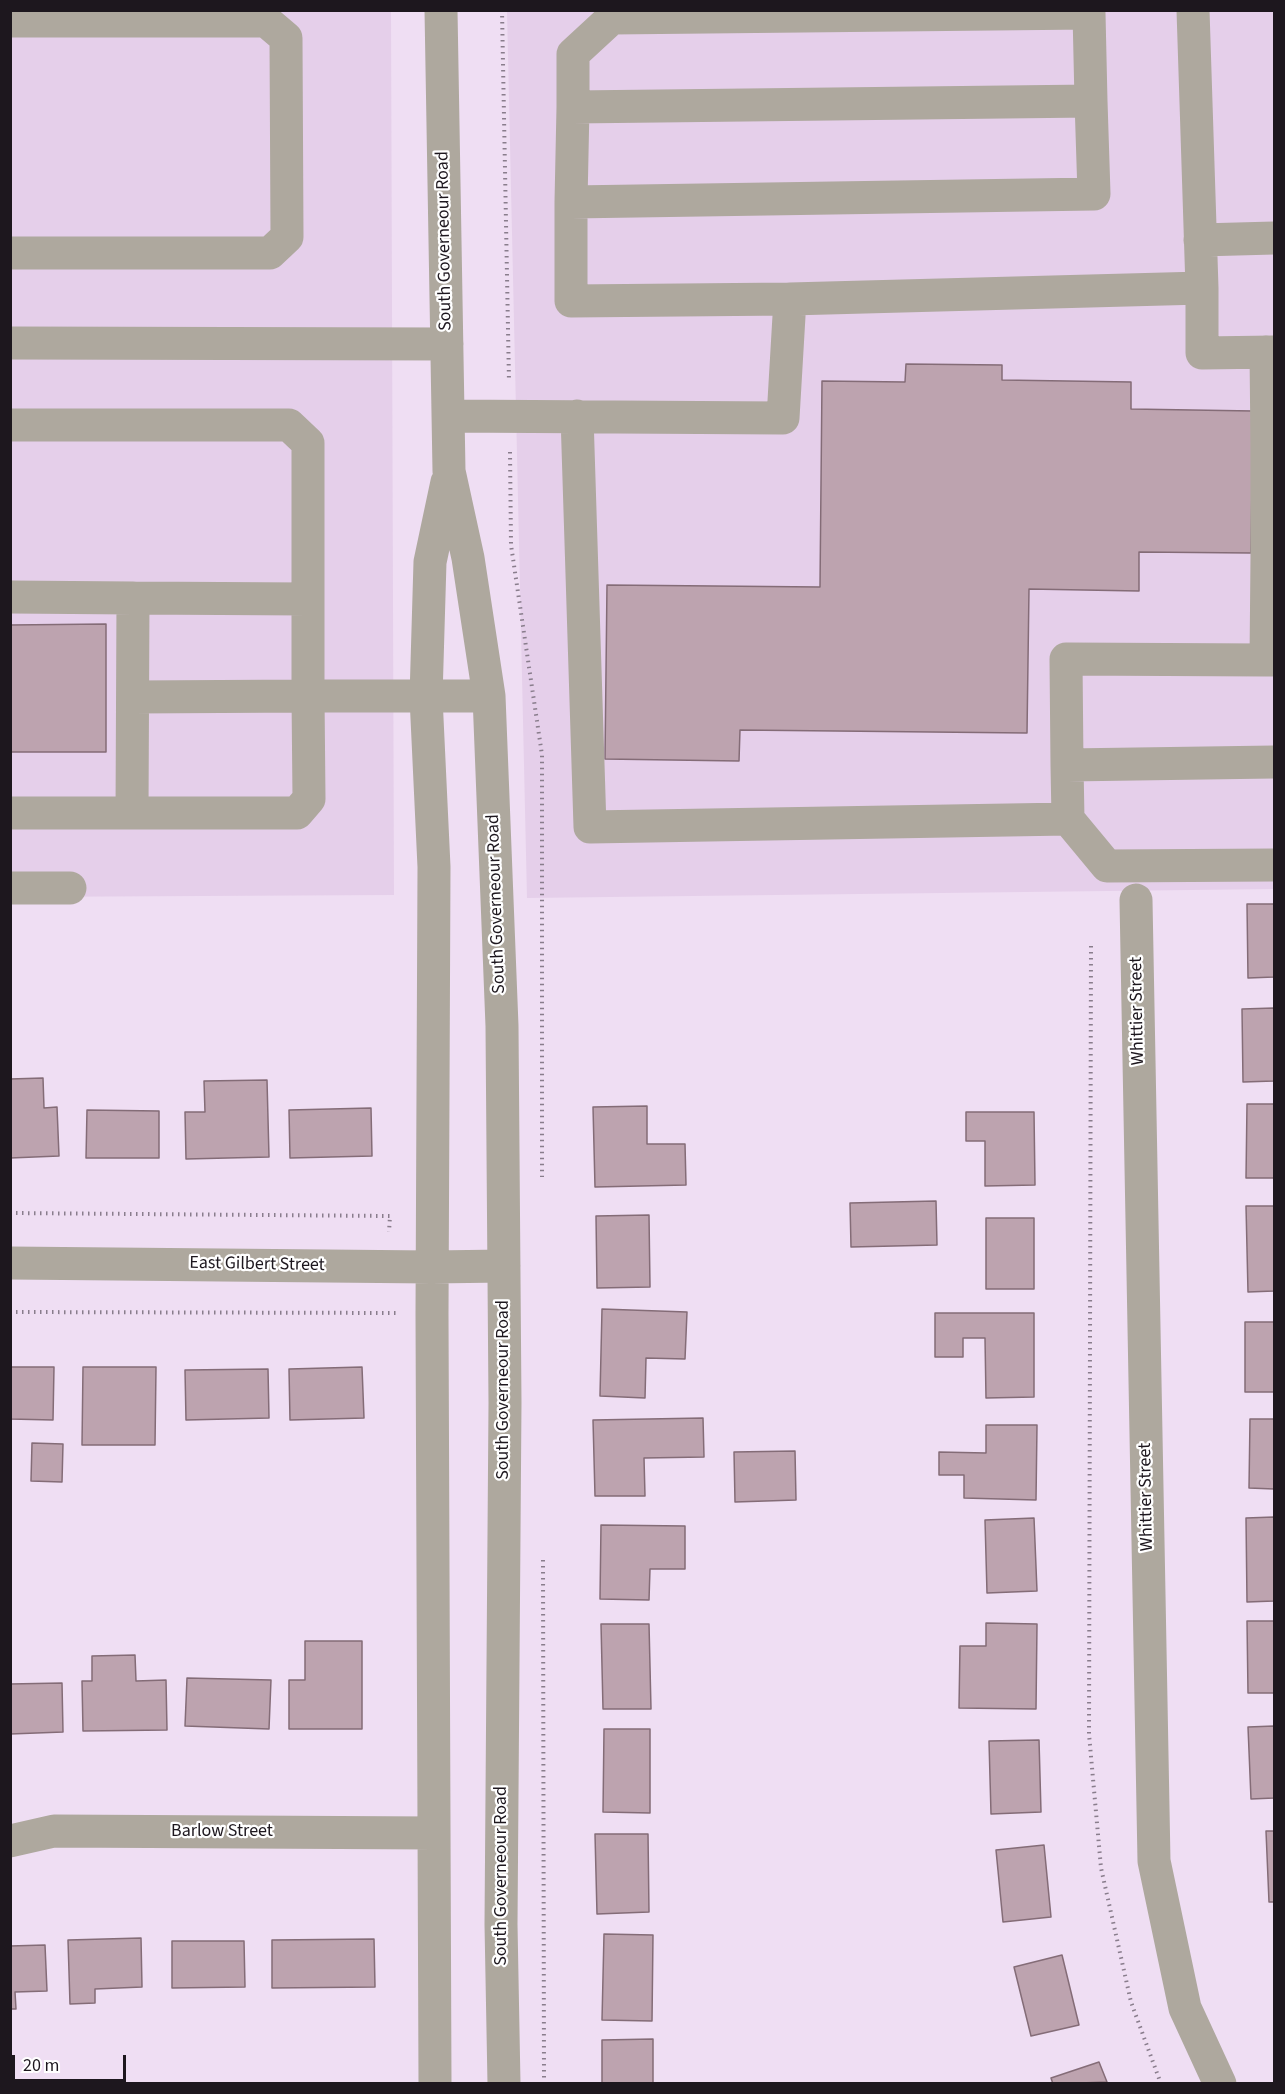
<!DOCTYPE html>
<style>
body{margin:0}
#map{position:relative;width:1285px;height:2094px;overflow:hidden;background:#efdef3;font-family:"Source Sans 3",sans-serif}
canvas{display:block}
.frame{position:absolute;inset:0;border:12px solid #1d171e;pointer-events:none}
.scale{position:absolute;left:12px;top:2055px;width:114px;height:27px;box-sizing:border-box;border:3px solid #1d171e;border-top:0;padding-left:8px;font-size:18px;line-height:21px;white-space:nowrap;color:#1d171e;-webkit-text-stroke:4px #fff;paint-order:stroke}
</style>
<div id="map">
<canvas width="1285" height="2094"></canvas>
<div class="frame"></div>
<div class="scale">20 m</div>
</div>
<script>
const ctx = document.querySelector('canvas').getContext('2d');
ctx.lineJoin = 'round';
function paint(path, color) {
  ctx.fillStyle = color;
  ctx.fill(path, 'evenodd');
}
function trace(path, color, width, dash) {
  ctx.strokeStyle = color;
  ctx.lineWidth = width;
  ctx.lineCap = dash ? 'butt' : 'round';
  ctx.setLineDash(dash || []);
  ctx.stroke(path);
}
function write(font, color, halo, rows, align = 'center') {
  ctx.font = font + ' "Source Sans 3",sans-serif';
  ctx.lineWidth = 4.5;
  ctx.setLineDash([]);
  ctx.textBaseline = 'middle';
  ctx.strokeStyle = halo;
  ctx.fillStyle = color;
  for (const [text, x, y, turn = 0] of rows) {
    ctx.save();
    ctx.translate(x, y);
    ctx.rotate((+turn || 0) * Math.PI / 180);
    ctx.textAlign = isNaN(turn) ? turn : align;
    if (halo) ctx.strokeText(text, 0, 0);
    ctx.fillText(text, 0, 0);
    ctx.restore();
  }
}
const built = new Path2D(`
 M10,11H391L394,895L11,897Z
 M507,11H1274V889L527,898Z`);
const building = new Path2D(`
 M906,364L1002,365V380L1131,382V409L1253,411L1251,553L1139,552V591L1029,589L1027,733L740,730L739,761L605,759L607,585L820,587L822,381L905,382Z
 M106,624V752H10V625Z
 M1247,904H1274V977L1248,978Z
 M1274,1008V1081L1243,1082L1242,1009Z
 M43,1078L44,1108L57,1107L59,1156L10,1158V1079Z
 M267,1080L269,1157L186,1159L185,1112H205L204,1081Z
 M1247,1104H1274V1178H1246Z
 M647,1106V1144H685L686,1185L595,1187L593,1107Z
 M371,1108L372,1156L290,1158L289,1110Z
 M87,1110L159,1111V1158H86Z
 M966,1112H1034L1035,1185L985,1186V1141H966Z
 M936,1201L937,1245L851,1247L850,1203Z
 M1246,1206H1274V1291L1248,1292Z
 M649,1215L650,1287L597,1288L596,1216Z
 M986,1218H1034V1289H986Z
 M602,1309L687,1312L685,1359L646,1358L645,1398L600,1396Z
 M935,1313H1034V1397L986,1398L985,1338H963V1357H935Z
 M1245,1322H1274V1392H1245Z
 M10,1367H54L53,1420L10,1419Z
 M83,1367H156L155,1445H82Z
 M362,1367L364,1418L290,1420L289,1369Z
 M268,1369L269,1418L186,1420L185,1370Z
 M703,1418L704,1457L644,1458L645,1496H595L593,1420Z
 M1250,1419H1274V1489L1249,1488Z
 M986,1425H1037L1036,1500L964,1498V1475H939V1452L986,1453Z
 M32,1443L63,1444L62,1482L31,1481Z
 M795,1451L796,1500L735,1502L734,1452Z
 M1274,1517V1601L1247,1602L1246,1518Z
 M1034,1518L1037,1591L987,1593L985,1520Z
 M601,1525L685,1526V1569H650L649,1600L600,1599Z
 M1247,1621H1274V1693H1248Z
 M986,1623L1037,1624L1036,1709L959,1708L960,1646H986Z
 M601,1624H649L651,1709H603Z
 M305,1641H362V1729H289V1680H305Z
 M135,1655L136,1681L166,1680L167,1730L83,1731L82,1681H92V1656Z
 M187,1678L271,1680L269,1729L185,1726Z
 M62,1683L63,1732L10,1734V1684Z
 M1274,1726V1798L1251,1799L1248,1727Z
 M604,1729H650V1813L603,1812Z
 M1039,1740L1041,1812L991,1814L989,1741Z
 M1266,1831H1274V1902H1269Z
 M595,1834H648L649,1912L597,1914Z
 M1044,1845L1051,1917L1003,1922L996,1850Z
 M604,1934L653,1935L652,2021L602,2020Z
 M141,1938L142,1987L95,1989V2003L70,2004L68,1940Z
 M374,1939L375,1987L272,1988V1940Z
 M172,1941H244L245,1987L172,1988Z
 M45,1945L47,1991L15,1992L16,2009H10V1946Z
 M1062,1955L1079,2025L1031,2036L1014,1967Z
 M653,2039V2084H602V2040Z
 M1099,2062L1107,2082L1053,2084L1051,2078Z`);
const path = new Path2D(`
 M502,10L509,382
 M510,452L511,545L542,755V1177
 M1091,946L1089,1734L1101,1868L1131,2002L1161,2084
 M10,1213L390,1216L389,1232
 M10,1312L397,1313
 M543,1560L544,2084`);
const minor = new Path2D(`
 M441,10L449,471L468,558L489,696L502,1026L505,1403L501,1924L504,2084
 M10,21H266L286,38L287,237L270,253H10
 M571,202L573,107
 M1200,240L1274,238
 M1202,288V353L1274,352
 M790,299L571,301V202L1094,194L1091,101L573,107V54L612,18L1089,13L1091,101
 M10,343L447,344
 M1266,352L1267,447H1274
 M448,416L783,418L790,299L1202,288L1193,10
 M577,416L590,827L1068,819L1067,765L1274,762
 M10,425H289L308,443V696L133,697
 M1267,447V557
 M1274,557H1267L1266,660H1274
 M10,597L133,598L132,813H297L309,799L308,696H489
 M133,598L308,599
 M1067,765L1066,659L1266,660
 M10,813H132
 M1068,819L1107,866L1274,865
 M10,888H70
 M1136,900L1154,1861L1185,2008L1220,2084
 M10,1263L432,1267L504,1266
 M10,1841L54,1831L434,1833
 M435,2084L432,1313L434,867L426,697L430,562L447,482`);
const streetNames = [
 ["South Governeour Road",445,241,-91],
 ["South Governeour Road",497,904,-92],
 ["Whittier Street",1138,1011,-91],
 ["East Gilbert Street",257,1265,1],
 ["South Governeour Road",504,1390,-90],
 ["Whittier Street",1147,1497,-91],
 ["Barlow Street",222,1832],
 ["South Governeour Road",502,1876,-90]
];
paint(built, '#e5cfea');
paint(building, '#bda3af');
trace(building, '#846c77', 1.5);
trace(path, '#897d8c', 4, [1.5, 4.5]);
trace(minor, '#aea89e', 33);
write('18px', '#1d171e', '#fff', streetNames);
</script>
